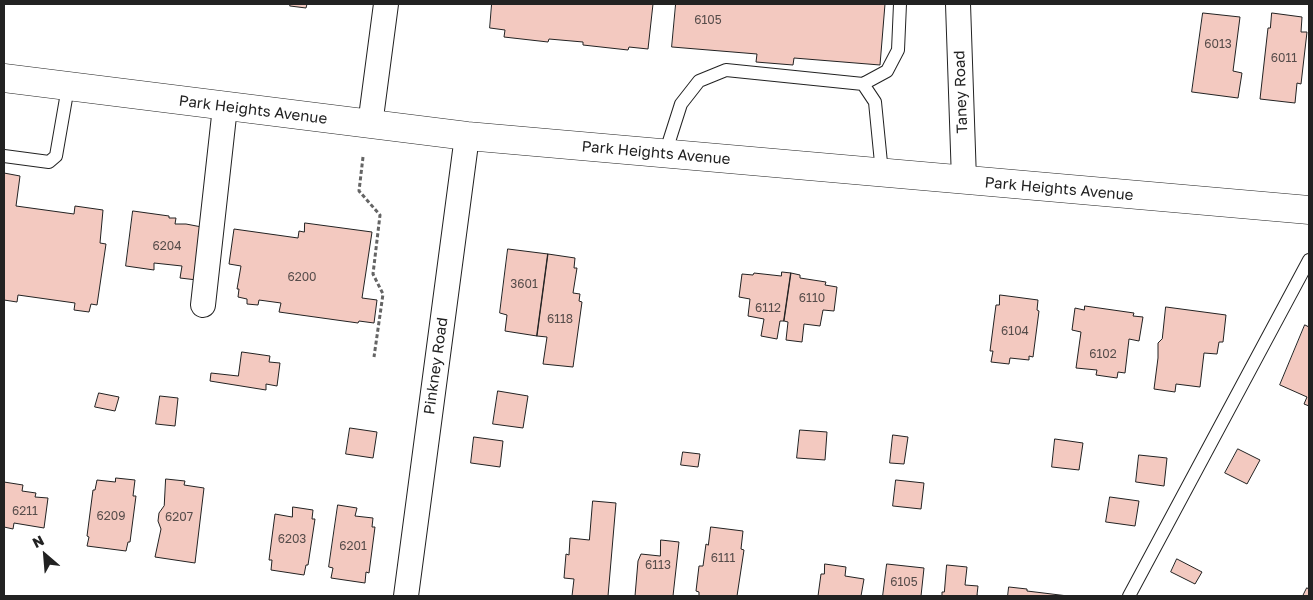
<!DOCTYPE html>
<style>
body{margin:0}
#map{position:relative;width:1313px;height:600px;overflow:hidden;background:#fff;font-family:"Golos Text",sans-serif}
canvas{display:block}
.frame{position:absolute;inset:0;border:5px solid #222;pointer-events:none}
.north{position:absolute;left:20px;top:530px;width:50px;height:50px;-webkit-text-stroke:4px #fff;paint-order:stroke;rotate:333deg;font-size:14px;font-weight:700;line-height:20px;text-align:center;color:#222}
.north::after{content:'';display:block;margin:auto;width:18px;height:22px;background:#222;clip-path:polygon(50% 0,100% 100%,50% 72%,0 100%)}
</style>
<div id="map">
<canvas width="1313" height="600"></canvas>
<div class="frame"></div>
<div class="north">N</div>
</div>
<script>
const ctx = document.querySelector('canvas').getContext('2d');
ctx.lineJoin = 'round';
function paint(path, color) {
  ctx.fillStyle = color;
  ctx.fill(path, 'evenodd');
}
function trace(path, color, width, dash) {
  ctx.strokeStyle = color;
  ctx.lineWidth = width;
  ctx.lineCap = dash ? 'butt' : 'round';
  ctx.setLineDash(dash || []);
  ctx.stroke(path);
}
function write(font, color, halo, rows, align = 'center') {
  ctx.font = font + ' "Golos Text",sans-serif';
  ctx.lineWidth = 4;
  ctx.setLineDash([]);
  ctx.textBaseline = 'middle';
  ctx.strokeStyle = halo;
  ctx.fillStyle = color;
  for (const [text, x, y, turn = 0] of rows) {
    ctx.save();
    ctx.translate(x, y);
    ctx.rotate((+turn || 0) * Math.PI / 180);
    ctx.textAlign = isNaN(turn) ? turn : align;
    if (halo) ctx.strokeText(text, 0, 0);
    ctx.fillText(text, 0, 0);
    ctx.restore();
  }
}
const building = new Path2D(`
 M291,4H307L306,8L290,6Z
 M492,4H653L648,49L629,47L628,50L583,45V42L549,39L548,42L504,37L505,30L490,28Z
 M676,4H885L880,65L794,58L793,65L756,62L757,54L672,47Z
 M1203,13L1240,17L1233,71L1242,73L1238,98L1192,92Z
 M1272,13L1302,17L1301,32H1307L1301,84L1297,83L1295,103L1260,99L1268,28H1270Z
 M4,173L20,176L16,206L74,214L75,206L103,210L100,243L106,244L97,305L91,304L89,312L74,310L75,303L18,295L17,302L4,300Z
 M133,211L169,216V218H176L175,224H186L207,228L197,280L180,278L182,266L154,263V270L126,266Z
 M305,223L372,232L362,298L377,300L374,323L359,321L358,323L279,312L281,303L259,300L258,305L247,304V299L238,297L239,289H237L241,266L229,264L234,229L298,238L299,231L304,232Z
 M508,249L548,254L537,336L505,331L507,315L500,313Z
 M548,254L575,258L574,268H577L573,293L580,294L579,301L582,302L573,367L543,364L547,337L537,336Z
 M782,272L791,273L784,321H780L777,339L761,336L764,319L748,316L750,299L739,297L742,274L753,275L754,273L781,276Z
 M791,273L800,275V278L826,282L825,285L837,287L834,311L823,310L820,326L804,324L802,342L786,340L788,322L784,321Z
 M1000,295L1038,300L1037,310L1039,311L1033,357L1029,356V360L1010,358L1009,364L991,362L993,351H990L996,305H999Z
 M1085,306L1134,313L1133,316L1143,317L1139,341L1129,339L1125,373L1118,372L1117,378L1096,375L1097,370L1076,368L1081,332L1072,330L1075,308L1084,310Z
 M1166,307L1226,315L1223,342H1219L1217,354L1204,353L1200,387L1176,384L1175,392L1154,389L1158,358V343L1162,339Z
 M1305,325L1309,327V406L1304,404L1307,397L1280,385Z
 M242,352L270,356L269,362L280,363L277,386L266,384V390L210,381L211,373L238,376Z
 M498,391L528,396L523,428L493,424Z
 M99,393L119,397L115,411L95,407Z
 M160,396L178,398L175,426L156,424Z
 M350,428L377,432L373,458L346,454Z
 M800,430L827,432L825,460L797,458Z
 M893,435L908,437L904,464L890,463Z
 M474,437L503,441L500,467L471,463Z
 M1055,439L1083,443L1079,470L1052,467Z
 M1238,449L1260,460L1247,484L1225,473Z
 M683,452L700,454L698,467L681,465Z
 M1139,455L1167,458L1164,486L1136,482Z
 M116,478L135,480L133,496H136L130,542H128L126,551L87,546L89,537L87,536L93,490H95L97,480L115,482Z
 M166,479L185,481L184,485L204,488L195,563L155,557L161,529L158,521L159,513L164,506Z
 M896,480L924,483L921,509L893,506Z
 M4,482L23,485L22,491L36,493L35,497L48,498L44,528L14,523L13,529L4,527Z
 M1110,497L1139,501L1135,526L1106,522Z
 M593,501L616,503L608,596H572L574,579L564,578L566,554L569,555L570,538L589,540Z
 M338,505L357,508L355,516L373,518L372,527H375L369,573L366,572L365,583L331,578L333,568L329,567Z
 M293,507L313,510L312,519H315L308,565H306L304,575L271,570L272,560H269L275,514L292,517Z
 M711,527L743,531L741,549L744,550L737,596H699V592L696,591L699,566H703L706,544L708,545Z
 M661,540L679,542L673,596H635L638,561L641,554L660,556Z
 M1177,559L1202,572L1195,584L1171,572Z
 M825,564L846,567L845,576L864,579L861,596H818L821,574H824Z
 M887,564L924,568L921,596H883Z
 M947,565L967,567L965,585L978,586L977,595L980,596H942V592H944Z
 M1009,587L1027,589V591L1068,596H1008Z
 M1307,588L1309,589V596H1303Z`);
const path = new Path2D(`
 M363,157L359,191L380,215L373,274L383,294L374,357`);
const service = new Path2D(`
 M863,84L875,102L882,173
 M665,154L681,104L699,81L726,70L863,84L887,71L898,50L900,4
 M4,156L49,162L56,156L68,87
 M1129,596L1309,260`);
const minor = new Path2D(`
 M958,4L964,180
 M370,125L386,4
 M203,305L225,107
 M406,596L467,136`);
const secondary = new Path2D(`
 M4,78L467,136L1309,210`);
const numberNames = [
 ["6105",708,20],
 ["6013",1218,44],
 ["6011",1284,58],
 ["6204",167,246],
 ["6200",302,277],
 ["3601",524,284],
 ["6110",812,298],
 ["6112",768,308],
 ["6118",560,319],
 ["6104",1015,331],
 ["6102",1103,354],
 ["6211",25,511],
 ["6209",111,516],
 ["6207",179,517],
 ["6203",292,539],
 ["6201",353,546],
 ["6111",723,558],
 ["6113",658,565],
 ["6105",904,582]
];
const streetNames = [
 ["Taney Road",961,92,-92],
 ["Park Heights Avenue",253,110,7],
 ["Park Heights Avenue",656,153,5],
 ["Park Heights Avenue",1059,189,5],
 ["Pinkney Road",436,366,-82]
];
paint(building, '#f3c9c0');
trace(building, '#222', 1);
trace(service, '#222', 14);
trace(minor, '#222', 26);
trace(secondary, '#222', 29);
trace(path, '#646464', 3, [4, 2.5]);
trace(service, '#fff', 12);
trace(minor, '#fff', 24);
trace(secondary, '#fff', 28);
write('12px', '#564c4a', null, numberNames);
write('15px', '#222', '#fff', streetNames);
</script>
